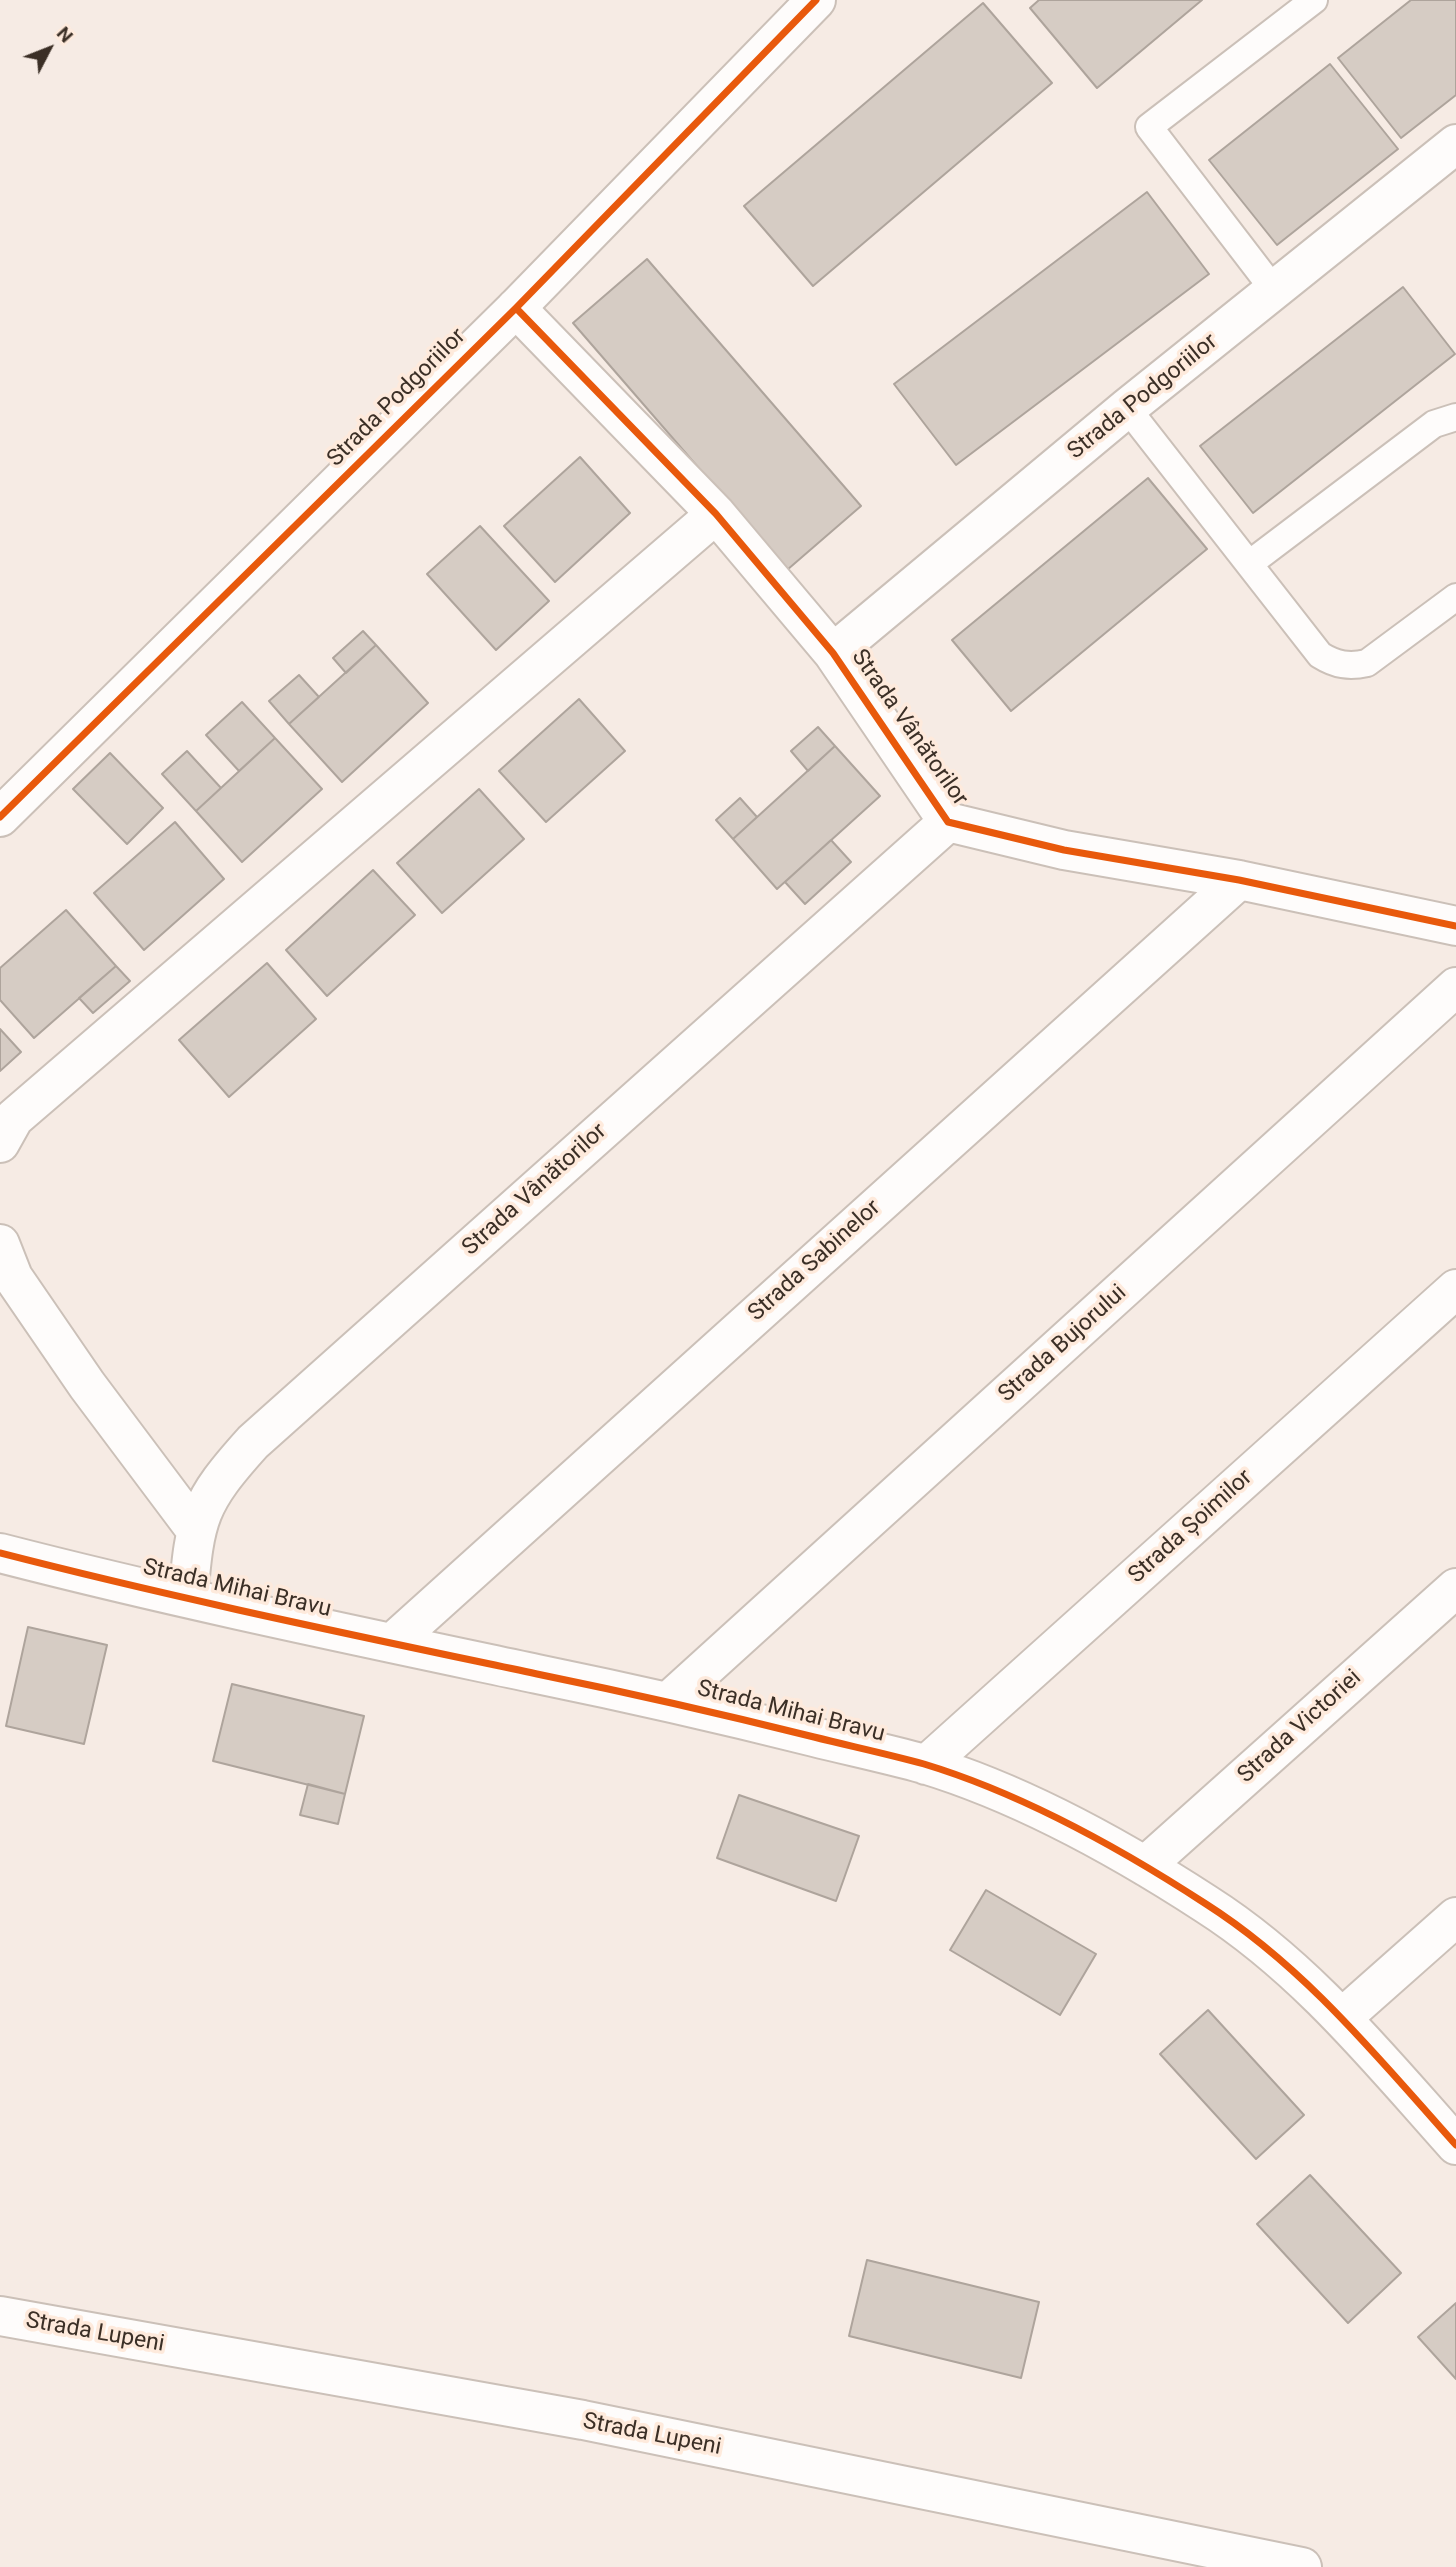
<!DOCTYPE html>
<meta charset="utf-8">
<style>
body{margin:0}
#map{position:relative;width:1456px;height:2567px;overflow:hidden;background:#f6ebe4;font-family:Roboto,sans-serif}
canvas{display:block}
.north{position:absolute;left:14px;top:14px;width:70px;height:70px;-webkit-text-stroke:5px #feeadc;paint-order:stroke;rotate:48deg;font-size:19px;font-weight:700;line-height:28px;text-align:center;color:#3b2f26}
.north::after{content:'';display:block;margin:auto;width:24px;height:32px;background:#3b2f26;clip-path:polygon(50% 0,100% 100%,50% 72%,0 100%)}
</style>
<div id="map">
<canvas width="1456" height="2567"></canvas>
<div class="north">N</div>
</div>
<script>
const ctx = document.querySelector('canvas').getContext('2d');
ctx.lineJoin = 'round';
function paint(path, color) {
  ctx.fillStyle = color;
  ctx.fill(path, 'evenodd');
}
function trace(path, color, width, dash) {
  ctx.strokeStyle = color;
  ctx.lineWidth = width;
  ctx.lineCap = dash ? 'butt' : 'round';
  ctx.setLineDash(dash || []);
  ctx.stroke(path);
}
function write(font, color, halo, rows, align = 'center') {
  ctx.font = font + ' Roboto,sans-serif';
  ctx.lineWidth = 7;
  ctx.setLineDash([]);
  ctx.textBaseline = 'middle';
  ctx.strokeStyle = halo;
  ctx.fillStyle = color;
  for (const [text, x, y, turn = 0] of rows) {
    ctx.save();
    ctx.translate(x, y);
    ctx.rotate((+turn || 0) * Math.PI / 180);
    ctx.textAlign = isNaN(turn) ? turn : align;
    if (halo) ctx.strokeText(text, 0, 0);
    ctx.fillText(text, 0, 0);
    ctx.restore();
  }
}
const building = new Path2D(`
 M1039,0H1202L1097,88L1030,8Z
 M1411,0H1456V95L1401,138L1338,58Z
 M983,3L1052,83L813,286L744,206Z
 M1330,64L1398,149L1277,245L1209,160Z
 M1147,192L1209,274L956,465L894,384Z
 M647,259L861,506L787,570L573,323Z
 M1403,287L1455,354L1253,513L1200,446Z
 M580,457L630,513L555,582L504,526Z
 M1148,478L1207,549L1011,711L952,640Z
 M480,526L549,601L496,650L427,574Z
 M363,631L376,645L346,673L333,658Z
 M376,645L428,703L342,782L289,724Z
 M299,675L319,697L289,724L269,701Z
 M579,699L625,751L546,822L499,771Z
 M242,702L275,738L239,771L206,735Z
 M818,727L835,746L808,771L791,751Z
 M275,738L322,789L242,862L196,811Z
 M835,746L880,796L777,889L733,839Z
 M187,751L221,788L196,811L162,774Z
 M110,753L163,808L127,844L73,789Z
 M479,789L524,839L442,913L397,863Z
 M740,798L757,817L733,839L716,820Z
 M175,822L224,879L144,950L94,893Z
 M831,840L851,862L805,904L785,882Z
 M373,870L415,915L327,996L286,950Z
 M66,910L116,966L34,1038L0,1000V968Z
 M267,963L316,1019L229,1097L179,1040Z
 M116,966L130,981L93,1013L79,998Z
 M0,1029L21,1052L0,1071Z
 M28,1627L107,1645L84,1744L6,1726Z
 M232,1684L364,1716L345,1794L213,1761Z
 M308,1784L345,1794L338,1824L300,1815Z
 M739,1795L859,1836L836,1901L717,1858Z
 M986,1890L1096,1954L1060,2015L950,1950Z
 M1208,2010L1304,2115L1256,2159L1160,2054Z
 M1310,2175L1401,2273L1348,2323L1257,2224Z
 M867,2260L1039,2302L1021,2378L849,2336Z
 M1456,2303V2379L1418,2337Z`);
const service = new Path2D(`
 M1274,290L1149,127L1314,0
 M1127,408L1320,655C1336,665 1349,667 1367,663L1456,597
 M1249,564L1434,424L1456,417`);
const minor = new Path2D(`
 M516,308L716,514L833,653L948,822L1064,850L1239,880L1456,926
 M833,653L1127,408L1456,144
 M0,1143L14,1118L716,514
 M0,1244L13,1277L87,1385L195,1529
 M0,1553C178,1599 358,1636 537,1674C630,1693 722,1714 814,1737C850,1746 888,1754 924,1764C1023,1794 1120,1848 1206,1904C1305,1967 1379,2059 1456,2145
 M188,1598C195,1517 198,1503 253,1442L948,822
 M392,1643L1239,880
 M669,1701L1456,987
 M926,1765L1456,1289
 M1145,1866L1456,1588
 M1342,2018L1456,1917`);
const tertiary = new Path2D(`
 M0,817L516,308L816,0`);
const secondary = new Path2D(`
 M0,2316L583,2420L1302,2567`);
const cycleway = new Path2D(`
 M516,308L716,514L833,653L948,822L1064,850L1239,880L1456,926
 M0,817L516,308L816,0
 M0,1553C178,1599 358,1636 537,1674C630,1693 722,1714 814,1737C850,1746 888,1754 924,1764C1023,1794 1120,1848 1206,1904C1305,1967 1379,2059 1456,2145`);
const streetNames = [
 ["Strada Podgoriilor",1143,397,-39],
 ["Strada Podgoriilor",397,398,-45],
 ["Strada Vânătorilor",909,728,55],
 ["Strada Vânătorilor",535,1190,-42],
 ["Strada Sabinelor",815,1261,-42],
 ["Strada Bujorului",1063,1344,-42],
 ["Strada Șoimilor",1191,1527,-42],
 ["Strada Mihai Bravu",237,1589,13],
 ["Strada Mihai Bravu",791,1712,14],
 ["Strada Victoriei",1300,1727,-42],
 ["Strada Lupeni",95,2333,10],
 ["Strada Lupeni",652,2435,11]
];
paint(building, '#d6ccc4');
trace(building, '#aea49c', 2);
trace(service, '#cbc0b8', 30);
trace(minor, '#cbc0b8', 42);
trace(tertiary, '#cbc0b8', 42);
trace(secondary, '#cbc0b8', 42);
trace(service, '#fefcfb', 26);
trace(minor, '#fefcfb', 38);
trace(tertiary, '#fefcfb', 38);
trace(secondary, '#fefcfb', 38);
trace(cycleway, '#e8590c', 7);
write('23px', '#3b2f26', '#feeadc', streetNames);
</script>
